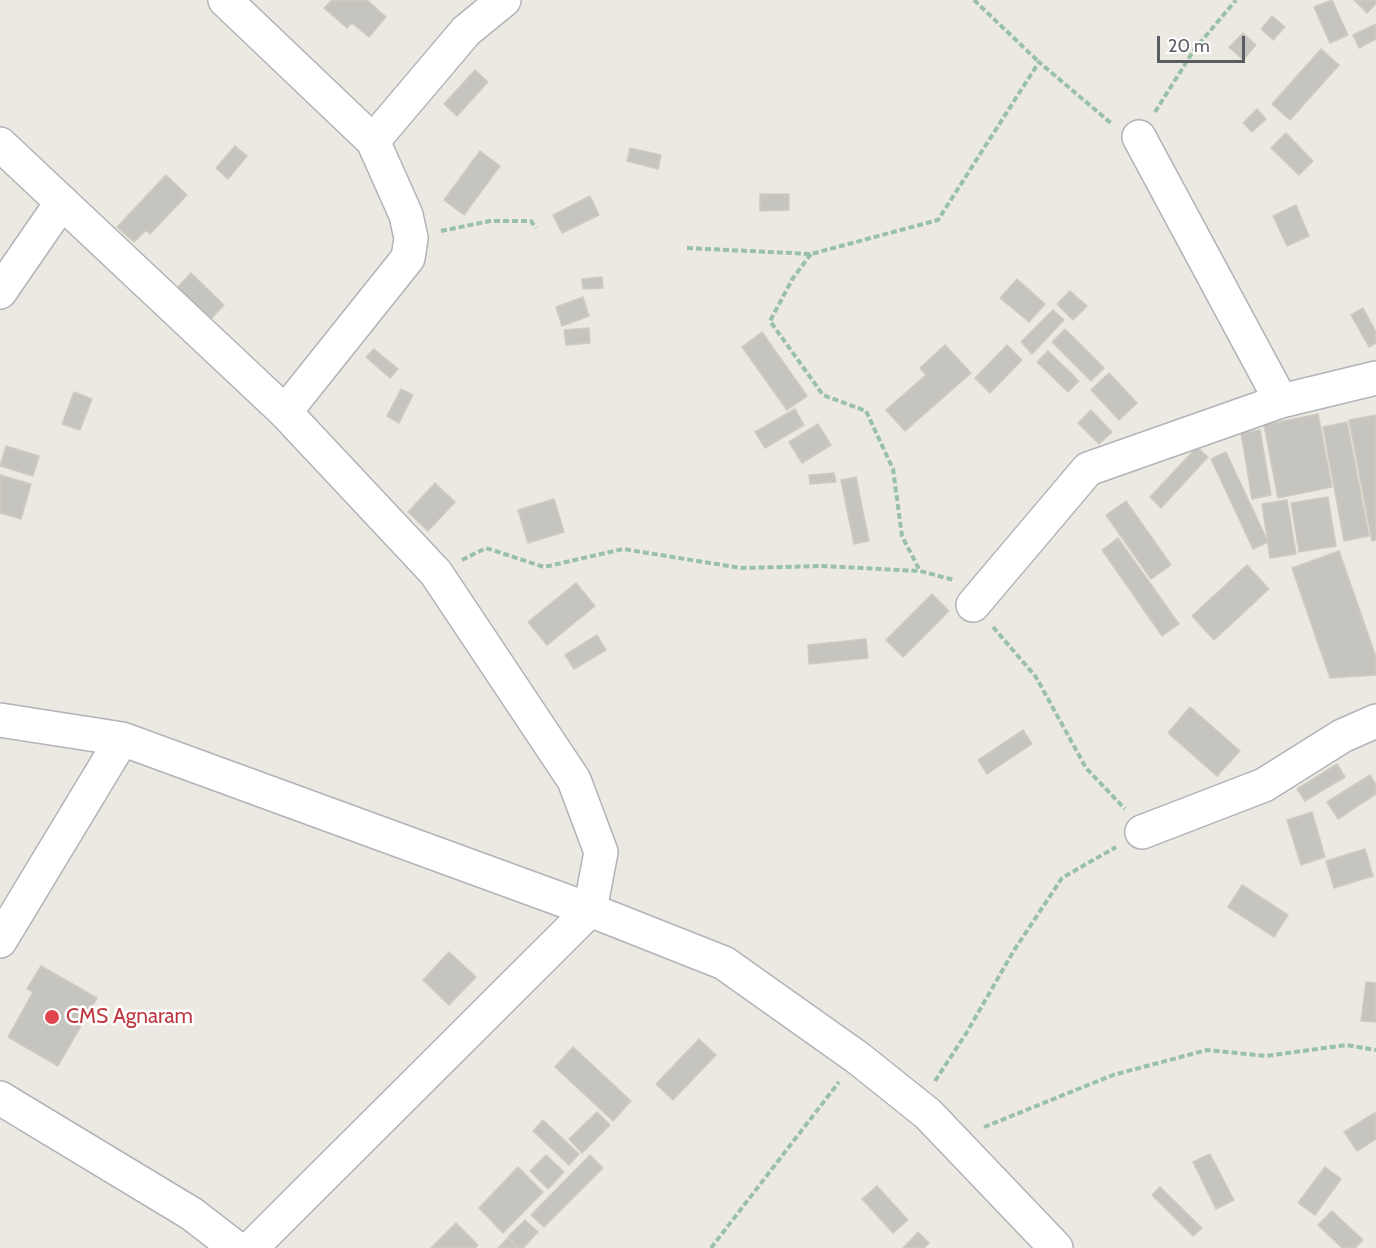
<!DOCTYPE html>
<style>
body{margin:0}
#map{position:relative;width:1376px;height:1248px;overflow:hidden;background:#ebe9e1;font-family:Cabin,sans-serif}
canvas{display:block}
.scale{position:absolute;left:1157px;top:36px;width:88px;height:27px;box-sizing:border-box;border:3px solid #595c61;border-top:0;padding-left:8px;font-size:18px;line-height:21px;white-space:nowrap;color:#595c61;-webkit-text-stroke:4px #fff;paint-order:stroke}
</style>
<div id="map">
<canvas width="1376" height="1248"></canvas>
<div class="scale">20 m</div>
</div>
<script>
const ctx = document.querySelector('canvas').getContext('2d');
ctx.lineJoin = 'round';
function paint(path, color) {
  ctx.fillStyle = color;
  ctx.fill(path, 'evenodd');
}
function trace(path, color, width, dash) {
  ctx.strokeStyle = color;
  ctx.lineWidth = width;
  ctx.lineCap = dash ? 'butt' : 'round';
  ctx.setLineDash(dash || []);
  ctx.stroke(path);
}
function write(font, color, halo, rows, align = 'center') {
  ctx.font = font + ' Cabin,sans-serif';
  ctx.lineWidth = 5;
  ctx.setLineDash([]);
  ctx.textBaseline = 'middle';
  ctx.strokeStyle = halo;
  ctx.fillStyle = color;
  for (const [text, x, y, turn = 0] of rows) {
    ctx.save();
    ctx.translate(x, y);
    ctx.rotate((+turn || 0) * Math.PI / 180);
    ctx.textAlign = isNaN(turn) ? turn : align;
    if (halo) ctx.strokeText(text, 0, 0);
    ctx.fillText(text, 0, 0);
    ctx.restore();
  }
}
const building = new Path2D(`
 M332,0H367L386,17L369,37L352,23L347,28L324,8Z
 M1332,0L1348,35L1330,43L1314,7Z
 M1354,0H1376V4L1367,13Z
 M1272,16L1285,27L1273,40L1261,29Z
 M1376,24V39L1359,48L1353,35Z
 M1243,33L1256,45L1243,60L1229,47Z
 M1321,49L1339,65L1290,120L1272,104Z
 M475,70L488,82L457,116L444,104Z
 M1257,109L1266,119L1252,132L1243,123Z
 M1286,133L1313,161L1299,175L1271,148Z
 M235,146L247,156L228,179L216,168Z
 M630,148L661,155L658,169L627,161Z
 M480,151L500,166L464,215L444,200Z
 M166,175L187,195L150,234L146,230L134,242L117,227Z
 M760,194H789V210L760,211Z
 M590,196L599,215L562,233L553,215Z
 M1296,205L1309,236L1287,246L1273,216Z
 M191,273L224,305L208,322L175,290Z
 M602,277L603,288L583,289L582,279Z
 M1017,279L1045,304L1029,322L1000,298Z
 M1070,291L1087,306L1073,320L1057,304Z
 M583,297L589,316L562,326L556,307Z
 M1363,308L1376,332V343L1369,347L1351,315Z
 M1053,310L1064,320L1032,354L1021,342Z
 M589,328L590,343L566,345L564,330Z
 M1065,329L1104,368L1091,381L1052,342Z
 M762,332L807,396L787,410L742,347Z
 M945,345L971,373L905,431L886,410L926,375L920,368Z
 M1007,345L1022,360L990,393L975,378Z
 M374,349L398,369L390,378L366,357Z
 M1048,351L1079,381L1068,392L1037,362Z
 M1109,373L1137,403L1119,420L1091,390Z
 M401,389L413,395L399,423L387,416Z
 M74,392L92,399L80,430L62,424Z
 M795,409L804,425L765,448L755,432Z
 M1091,410L1112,432L1099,444L1078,423Z
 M1318,414L1332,487L1278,498L1264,425Z
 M1376,415V540L1372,541L1349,420Z
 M1347,422L1369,536L1344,541L1323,427Z
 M818,424L831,445L802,463L789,442Z
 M1260,430L1271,495L1252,499L1241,433Z
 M6,446L39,456L33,476L0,466Z
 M1197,447L1208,457L1161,508L1150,497Z
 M1226,452L1268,542L1253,549L1211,459Z
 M834,473L836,482L810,484L809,475Z
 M0,475L31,484L21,519L0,513Z
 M856,477L869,541L854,544L841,480Z
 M435,483L455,502L428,531L408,512Z
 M1328,497L1336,546L1299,552L1291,503Z
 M554,499L564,532L528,543L518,510Z
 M1287,500L1296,554L1270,558L1262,504Z
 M1126,501L1171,565L1151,579L1106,515Z
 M1118,538L1179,624L1162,636L1102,550Z
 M1339,551L1376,657V675L1330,678L1292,568Z
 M1247,565L1269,589L1214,640L1192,616Z
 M576,583L595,606L547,645L528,622Z
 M932,594L949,611L903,657L886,640Z
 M597,635L606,650L574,669L565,655Z
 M866,639L868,658L809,664L808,645Z
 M1190,707L1240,751L1217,776L1168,733Z
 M1023,730L1032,744L987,774L978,760Z
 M1337,764L1345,777L1305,801L1297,789Z
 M1370,775L1376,785V794L1338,819L1327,802Z
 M1312,812L1325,857L1301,865L1287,820Z
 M1365,849L1373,876L1334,888L1326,861Z
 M1242,885L1288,915L1274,937L1228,907Z
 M449,952L476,977L449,1005L423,980Z
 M41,966L97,998L58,1066L8,1037L33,992L27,989Z
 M1366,982L1376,983V1022L1361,1021Z
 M699,1039L716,1055L673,1100L656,1084Z
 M573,1047L631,1101L613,1121L555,1067Z
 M597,1112L610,1125L582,1153L569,1139Z
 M1376,1112V1139L1357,1151L1344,1132Z
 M543,1120L579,1154L569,1165L533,1131Z
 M1210,1154L1234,1200L1216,1209L1193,1162Z
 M546,1155L564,1172L548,1189L530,1171Z
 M590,1155L603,1168L544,1227L531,1215Z
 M518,1167L543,1192L503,1233L479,1208Z
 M1325,1167L1341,1179L1315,1215L1298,1203Z
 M877,1186L908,1220L893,1233L862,1199Z
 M1160,1187L1202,1228L1193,1236L1152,1195Z
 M1332,1211L1363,1240L1355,1248H1342L1318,1225Z
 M525,1220L538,1232L523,1248H520L508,1237Z
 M456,1223L478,1245L475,1248H431Z
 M918,1232L929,1243L924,1248H903Z
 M508,1238L518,1248H498Z`);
const path = new Path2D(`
 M974,0L1039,62
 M1155,112L1194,50L1236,0
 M441,231L490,221H531L536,228
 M687,248L811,254L938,220L1039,62L1112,124
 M811,254L793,278L770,321L823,395L866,411L893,469L902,536L920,571L954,580
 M462,560L486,548L544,567L623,549L741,568L823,566L919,571
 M993,627L1036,677L1086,768L1125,809
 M935,1081L967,1032L1013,952L1062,878L1116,847
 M984,1127L1113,1075L1207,1050L1266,1056L1346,1045L1376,1050
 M711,1248L839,1082`);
const minor = new Path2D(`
 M225,0L373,141L406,215L411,238L408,258L285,412
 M1139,137L1281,401
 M373,141L466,31L504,0
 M0,144L285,412L436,573L574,780L601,852L590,910L724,963L858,1058L928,1114L1056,1248
 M0,292L62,202
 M973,605L1088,469L1281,401L1376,378
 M0,720L122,739L590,910L251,1248
 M1142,832L1264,785L1342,736L1376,721
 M0,941L122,739
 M0,1098L192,1214L236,1248`);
const markers = [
 [52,1017,8,"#e0444e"]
];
const healthNames = [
 ["CMS Agnaram",66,1017]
];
paint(building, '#c6c4be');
trace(building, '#cfcbc0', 1.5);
trace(minor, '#b1b3b8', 36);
trace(path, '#99c1a6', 4, [6, 3]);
trace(minor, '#fff', 33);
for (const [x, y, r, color] of markers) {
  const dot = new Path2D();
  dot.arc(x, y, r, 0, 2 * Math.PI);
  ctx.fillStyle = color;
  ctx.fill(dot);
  trace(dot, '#fff', 2);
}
write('21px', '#be3a42', '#fff', healthNames, 'left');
</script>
